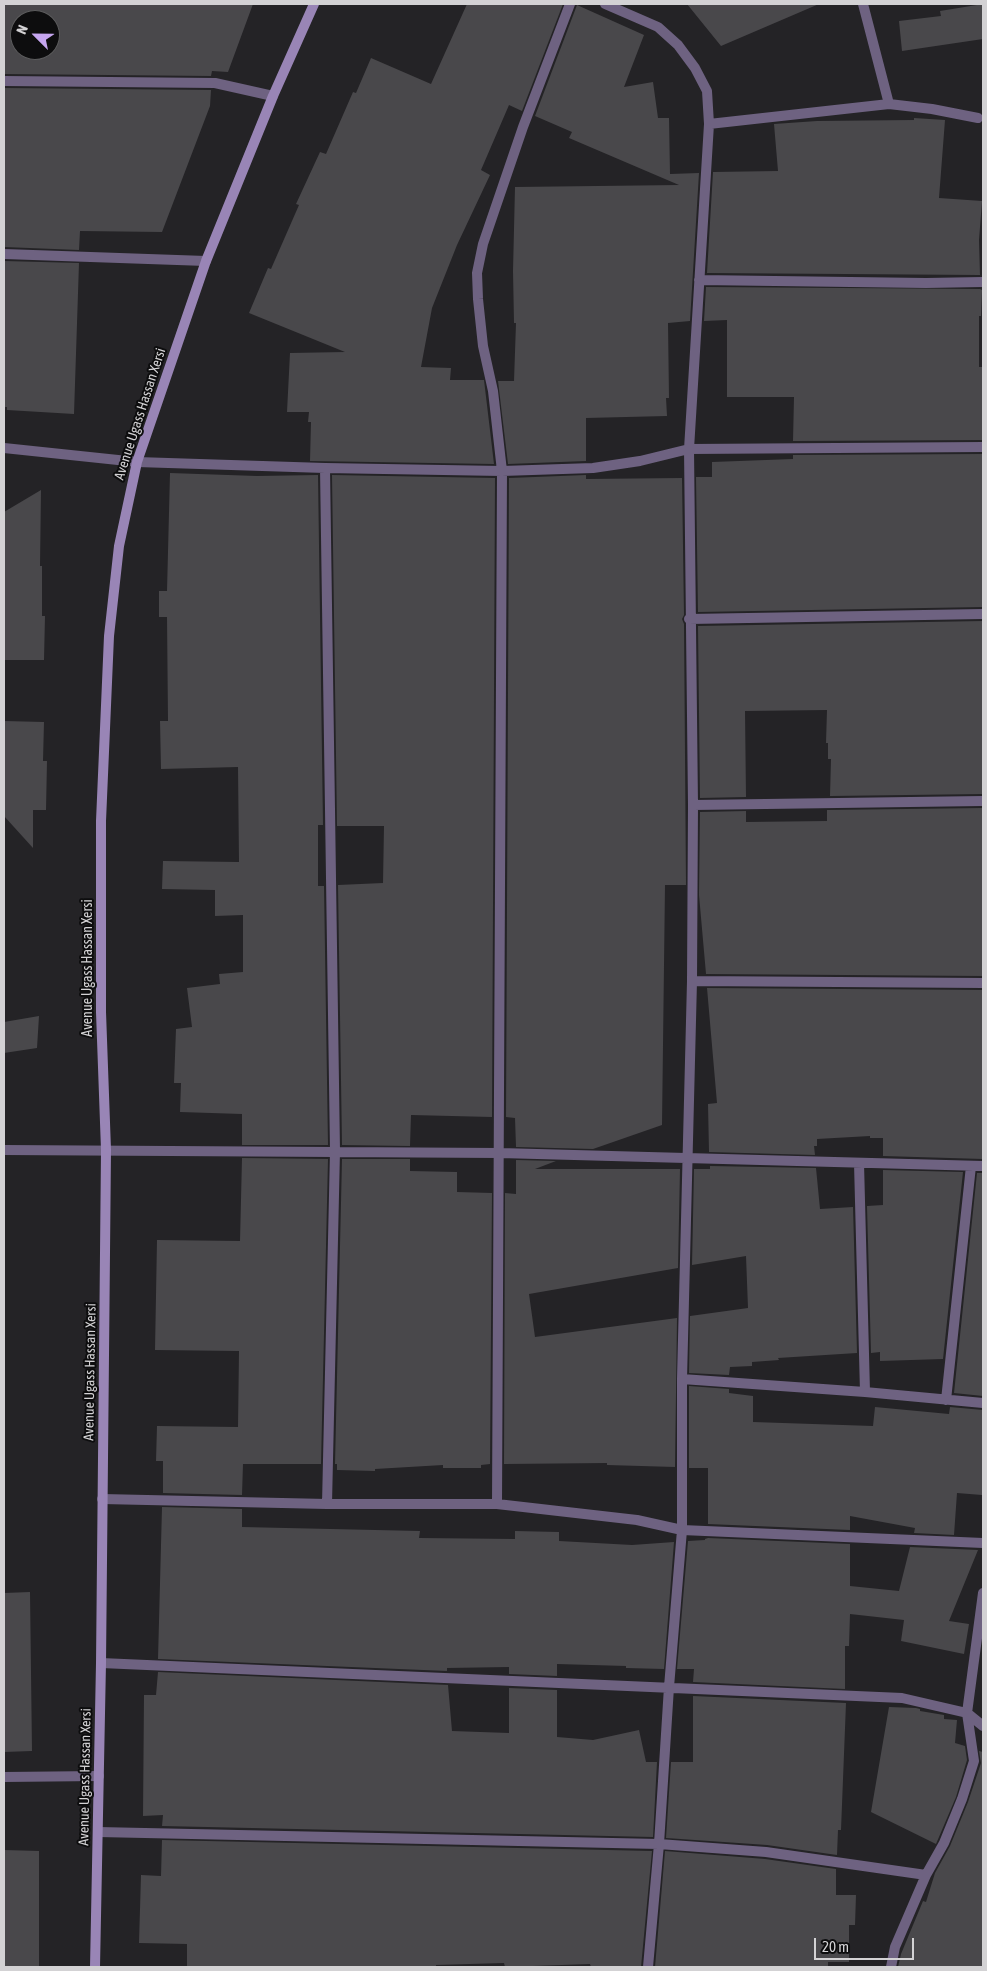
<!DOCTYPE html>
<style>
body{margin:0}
#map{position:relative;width:987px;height:1971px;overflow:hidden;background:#242326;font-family:"Asap Condensed",sans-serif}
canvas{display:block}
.frame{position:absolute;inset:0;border:5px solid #d3d2d4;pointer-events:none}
.north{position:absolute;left:10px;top:10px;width:50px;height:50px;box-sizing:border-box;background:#0d0d0e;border:1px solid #5c5c5d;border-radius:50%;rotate:293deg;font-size:14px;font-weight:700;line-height:20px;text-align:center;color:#d3d2d4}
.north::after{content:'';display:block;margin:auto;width:18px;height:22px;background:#c6a6f0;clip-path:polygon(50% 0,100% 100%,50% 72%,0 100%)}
.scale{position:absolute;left:814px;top:1938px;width:100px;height:22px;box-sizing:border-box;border:2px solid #d3d2d4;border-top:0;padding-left:6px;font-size:15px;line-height:18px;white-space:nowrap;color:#d3d2d4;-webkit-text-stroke:4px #0d0d0e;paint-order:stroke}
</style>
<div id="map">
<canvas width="987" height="1971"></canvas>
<div class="frame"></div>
<div class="north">N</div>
<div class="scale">20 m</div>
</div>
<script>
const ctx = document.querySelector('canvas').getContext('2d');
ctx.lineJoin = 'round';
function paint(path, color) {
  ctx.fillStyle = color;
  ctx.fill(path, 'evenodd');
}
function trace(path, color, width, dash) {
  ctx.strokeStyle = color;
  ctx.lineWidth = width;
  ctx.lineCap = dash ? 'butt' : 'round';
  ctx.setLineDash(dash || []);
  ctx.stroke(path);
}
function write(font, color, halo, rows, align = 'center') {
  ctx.font = font + ' "Asap Condensed",sans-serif';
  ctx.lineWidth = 4;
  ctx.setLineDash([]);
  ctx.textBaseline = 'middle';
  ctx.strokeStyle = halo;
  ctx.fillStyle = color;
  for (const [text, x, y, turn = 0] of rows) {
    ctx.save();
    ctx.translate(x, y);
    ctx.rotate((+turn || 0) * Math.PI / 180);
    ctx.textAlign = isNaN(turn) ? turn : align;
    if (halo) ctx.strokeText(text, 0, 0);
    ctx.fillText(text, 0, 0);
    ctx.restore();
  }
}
const building = new Path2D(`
 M4,4H253L228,72L212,71L211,76L4,74ZM20,20H50V50H20Z
 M467,4H563L522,111L509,105L481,170L490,175L457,245L432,308L421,367L451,368L450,380H484L494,464L310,461L311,422H308L309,412H287L290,353L345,352L249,313L268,268L271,269L299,205L296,204L320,152L326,154L353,92L356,93L371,58L431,84Z
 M687,4H819L721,46Z
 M983,4V39L902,51L899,21L941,16L940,11Z
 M577,5L644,35L624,87L653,82L658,118H669L670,174L699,173L690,321L668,323L669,398H666L667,416L586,418V461L508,464L498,381H514L516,323H514L513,271L515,187L679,185L569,138L572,132L535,116Z
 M4,88L211,90L210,106L162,232L80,231L79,250L4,247Z
 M914,118L945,120L939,198L982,201L979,240L980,275L707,273L713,172L778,171L774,124L817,121L914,120Z
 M4,261L79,263L74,414L7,410V407H4Z
 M706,287L980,289L982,290L981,316H979V367H983V440L793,441L794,397H727V320L704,321Z
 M983,454V607L698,612L696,477H712V462L793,459V455Z
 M170,473L257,476L318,475L323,825H318V886H324L328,1145H242V1114L180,1112L181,1083H174L176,1029L192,1027L187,988L220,984L219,974L243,972V915L215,916V890L162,889L163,861L239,862L238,767L161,769L160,721H168L167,617H159V591H167Z
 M332,475L495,478L492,1117L411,1115L410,1146L342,1145L338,885L383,883L384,826H337Z
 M586,475V479L682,478L684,615L682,619L684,624L686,885H665L662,1125L593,1149L516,1147L515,1118L506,1117L509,478Z
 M41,490L40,566H42V616H45L44,660H4V512Z
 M983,621V794L830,796L831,759H828V743H826L827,710L745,711L746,797L700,798L698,626Z
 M4,721L44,722L43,761H47L46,810H33V848L4,816Z
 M983,808V976L706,974L699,895L700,812L746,811V822L827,821V810Z
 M707,988L983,990V1159L883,1156V1138H870V1136L817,1139V1146H814L815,1155L709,1152L708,1104L717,1103Z
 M39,1016L37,1048L4,1053V1022Z
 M242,1158L328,1159L321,1464H243L242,1495L163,1493V1461H156L157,1426L238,1427L239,1351L155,1350L157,1240L240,1241Z
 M342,1159H410V1171L457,1172V1192L492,1193L490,1464L481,1465V1468H443V1465L375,1469V1471L337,1470V1464H335Z
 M516,1160L556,1161L535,1169H680L678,1268L529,1294L535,1337L677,1318L675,1467L607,1465V1463L504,1464L505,1193L516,1194Z
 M710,1166L816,1168L820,1209L853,1207L857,1353L778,1358L779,1360L752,1362V1366L730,1367L729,1375L689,1373L690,1316L748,1308L746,1256L692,1265L694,1169H710Z
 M883,1170L963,1172L943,1359L880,1361V1352L871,1353L867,1206L883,1205Z
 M977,1173H983V1396L954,1393Z
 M689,1386L729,1389V1393L753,1396V1422L873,1426L875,1407L949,1414L950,1407L983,1410L982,1495L957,1493L954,1535L914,1533L915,1528L850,1516V1530L708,1524V1468H689Z
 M162,1507L242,1509V1527L420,1531L419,1538L515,1539V1531L559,1532V1541L632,1545L674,1542L664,1669L626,1668V1666L557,1664V1676L509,1674V1667L447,1668V1671L158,1659Z
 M708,1538L850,1544V1586L899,1591L910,1547L978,1550L949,1621L969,1624L964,1654L901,1641L904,1620L850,1614L849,1646H845V1689L693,1682L694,1669H677L688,1541L705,1540V1539Z
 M30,1592L32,1751L4,1752V1593Z
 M158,1672L448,1685L452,1731L509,1733V1688L557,1690V1737L593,1740L639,1730L646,1762H657L653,1837L162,1826L163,1815L143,1816L144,1695H156Z
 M693,1696L846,1703L841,1830H838L837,1855L767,1845L666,1838L671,1762H693Z
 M889,1707L916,1708L920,1709V1711L944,1715V1719L957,1720L955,1743L965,1746L967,1760L956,1797L936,1844L871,1812Z
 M979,1751L983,1752V1967H898L901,1954L923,1901L926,1902L935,1873L950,1846L968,1802L981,1763Z
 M162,1840L652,1851L641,1967H591L590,1964L505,1967L504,1963L436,1965V1967H187V1944L139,1943L141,1875L161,1876Z
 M4,1850L39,1851V1967H4Z
 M665,1851L765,1859L836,1869V1895H856L855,1925H849V1962H828V1967H655Z`);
const street = new Path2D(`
 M605,4L658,27L678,45L695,68L707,91L709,124L689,449L693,805L692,981L682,1379V1530L669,1687L659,1844L648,1967
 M863,4L889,104
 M4,81L215,83L273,96
 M709,124L889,104L932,109L978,118
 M4,254L206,261
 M699,280L926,283L983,282
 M4,448L137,462L325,468L502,471L593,468L640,461L689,449L983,447
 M325,468L335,1151L327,1504
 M689,619L983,614
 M693,805L983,801
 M692,981L983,983
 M4,1150L500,1153L983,1166
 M859,1163L865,1392
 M682,1379L865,1392L983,1403
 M946,1400L971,1166
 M102,1499L327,1504H497L637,1520L682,1530L983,1543
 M497,1504L502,471L493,391L483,346L478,299L477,273L483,244L523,127L570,4
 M101,1663L902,1698L967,1713L983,1726
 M4,1777L99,1776
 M98,1832L659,1844L766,1852L926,1875
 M891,1967L895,1947L926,1875L944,1843L962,1799L974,1761L967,1713L983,1593`);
const secondary = new Path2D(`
 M95,1967L101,1663L106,1150L101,1012V821L109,636L119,546L137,462L206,261L273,96L314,4`);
const streetNames = [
 ["Avenue Ugass Hassan Xersi",140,414,-72],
 ["Avenue Ugass Hassan Xersi",88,968,-90],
 ["Avenue Ugass Hassan Xersi",90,1372,-89],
 ["Avenue Ugass Hassan Xersi",85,1777,-89]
];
paint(building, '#49484b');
trace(street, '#6e6281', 10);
trace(secondary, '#9985b6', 10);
write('14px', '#d3d2d4', '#0d0d0e', streetNames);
</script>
